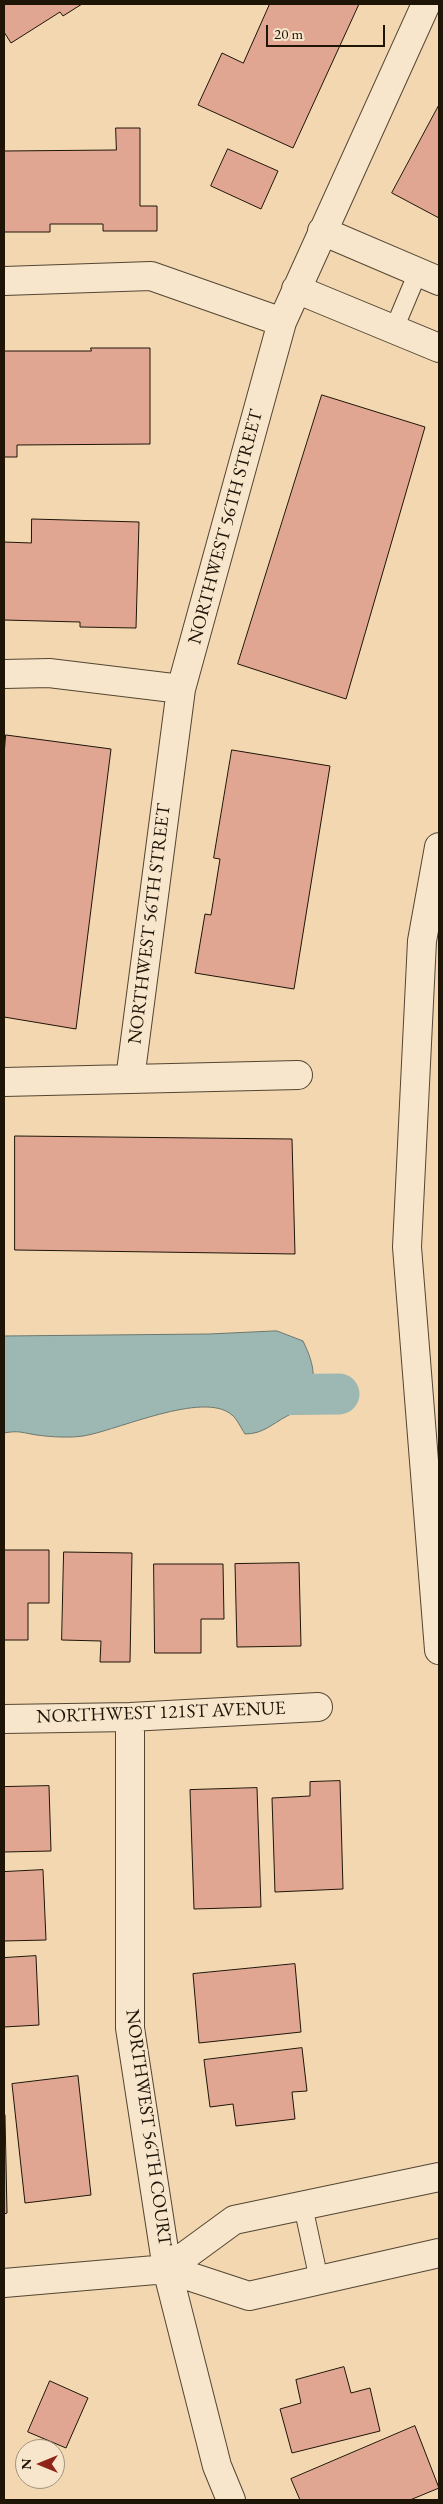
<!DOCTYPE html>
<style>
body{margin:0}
#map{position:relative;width:443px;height:2504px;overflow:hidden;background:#f3d7b1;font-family:"EB Garamond",serif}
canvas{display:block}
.frame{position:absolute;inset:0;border:5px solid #1e1507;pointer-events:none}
.north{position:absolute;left:15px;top:2439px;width:50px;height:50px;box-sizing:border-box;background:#f7e5cc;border:1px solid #a0927d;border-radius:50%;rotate:270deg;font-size:14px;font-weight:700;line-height:20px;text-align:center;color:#1e1507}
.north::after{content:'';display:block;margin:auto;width:18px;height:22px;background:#8f2418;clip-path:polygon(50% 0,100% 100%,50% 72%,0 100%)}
.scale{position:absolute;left:266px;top:25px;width:119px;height:22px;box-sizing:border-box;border:2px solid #1e1507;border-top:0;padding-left:6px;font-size:15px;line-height:18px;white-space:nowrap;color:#1e1507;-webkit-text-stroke:4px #f7e5cc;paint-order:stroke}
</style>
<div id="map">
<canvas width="443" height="2504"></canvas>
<div class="frame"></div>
<div class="north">N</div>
<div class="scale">20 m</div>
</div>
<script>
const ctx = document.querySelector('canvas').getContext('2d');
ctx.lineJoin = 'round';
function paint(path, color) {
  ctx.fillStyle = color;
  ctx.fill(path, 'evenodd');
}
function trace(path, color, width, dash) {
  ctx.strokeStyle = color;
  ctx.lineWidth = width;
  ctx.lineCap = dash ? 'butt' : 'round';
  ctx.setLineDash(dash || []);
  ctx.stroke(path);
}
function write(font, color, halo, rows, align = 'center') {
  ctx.font = font + ' "EB Garamond",serif';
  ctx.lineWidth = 5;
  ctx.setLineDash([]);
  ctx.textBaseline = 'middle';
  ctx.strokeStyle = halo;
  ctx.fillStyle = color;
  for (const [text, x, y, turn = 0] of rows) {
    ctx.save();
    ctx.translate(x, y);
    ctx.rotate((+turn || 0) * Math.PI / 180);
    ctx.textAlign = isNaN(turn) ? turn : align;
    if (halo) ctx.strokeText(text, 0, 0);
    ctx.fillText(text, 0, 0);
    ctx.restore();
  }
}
const water = new Path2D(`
 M277,1331L303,1341C316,1368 315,1378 309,1406C302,1410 294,1412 287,1416C272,1424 263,1434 245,1434C241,1428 237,1419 232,1415C204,1390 116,1431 83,1436C70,1438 51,1437 37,1435C23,1433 19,1430 4,1433V1336L209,1334Z`);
const canal = new Path2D(`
 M256,1395L339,1394`);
const building = new Path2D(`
 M4,4H82L63,16L60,12L11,43L4,32Z
 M270,4H359L293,148L198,105L222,53L243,63Z
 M439,105V218L392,193Z
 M116,128H140V206H157V231H103V224H50V232H4V151L116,150Z
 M228,149L278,171L261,209L211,186Z
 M91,348H150V444L17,445V457H4V351H91Z
 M322,395L425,427L346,699L238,664Z
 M32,519L139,522L136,628L80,627V622L4,620V542L31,543Z
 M6,735L111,749L76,1029L4,1017V756Z
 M232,750L330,766L294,989L195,973L205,914L211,915L220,859L214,858Z
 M15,1136L292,1139L295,1254L15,1250Z
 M4,1550H49V1603H28V1640H4Z
 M64,1552L132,1553L130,1662H100L101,1641L62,1640Z
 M299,1563L301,1646L237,1647L235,1564Z
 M154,1564H223L224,1619H201V1653H155Z
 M340,1781L343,1889L275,1892L272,1798L310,1796V1782Z
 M49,1786L51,1851L4,1852V1787Z
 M257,1788L261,1907L194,1909L190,1790Z
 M43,1870L46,1940L4,1941V1872Z
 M36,1956L39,2025L4,2027V1958Z
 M295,1964L301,2032L199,2043L193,1974Z
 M302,2048L307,2091L292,2092L295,2119L236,2126L233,2104L210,2107L204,2060Z
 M78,2076L91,2195L25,2203L12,2084Z
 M5,2115L7,2213L4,2214V2115Z
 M344,2367L351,2393L370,2388L380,2431L292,2453L280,2409L301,2403L296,2380Z
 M50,2381L88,2398L66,2448L28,2432Z
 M415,2426L439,2488L410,2500H300L291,2479Z`);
const service = new Path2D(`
 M394,329L418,272
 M303,2206L319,2280`);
const minor = new Path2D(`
 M322,231L439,281
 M4,281L151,276L282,322
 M296,289L439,348
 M4,674L49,673L181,689
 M130,1079L181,689L282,322L426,4
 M4,1082L298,1075
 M130,1717V2028L167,2269L217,2466L231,2500
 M4,1719L130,1717L318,1707
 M167,2269L234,2220L439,2177
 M4,2283L167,2269L249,2296L439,2253`);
const tertiary = new Path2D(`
 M439,847L422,941L407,1247L439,1650`);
const streetNames = [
 ["NORTHWEST 56TH STREET",226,527,-75],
 ["NORTHWEST 56TH STREET",150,924,-83],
 ["NORTHWEST 121ST AVENUE",161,1713,-2],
 ["NORTHWEST 56TH COURT",148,2128,82]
];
paint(water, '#9db8b3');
trace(water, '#6a776e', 1);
trace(canal, '#9db8b3', 41);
paint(building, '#e1a692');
trace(building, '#1e1507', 1);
trace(service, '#534632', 20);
trace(minor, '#534632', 30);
trace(tertiary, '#534632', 30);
trace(service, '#f7e5cc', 18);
trace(minor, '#f7e5cc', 28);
trace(tertiary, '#f7e5cc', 28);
write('19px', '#1e1507', '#f7e5cc', streetNames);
</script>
